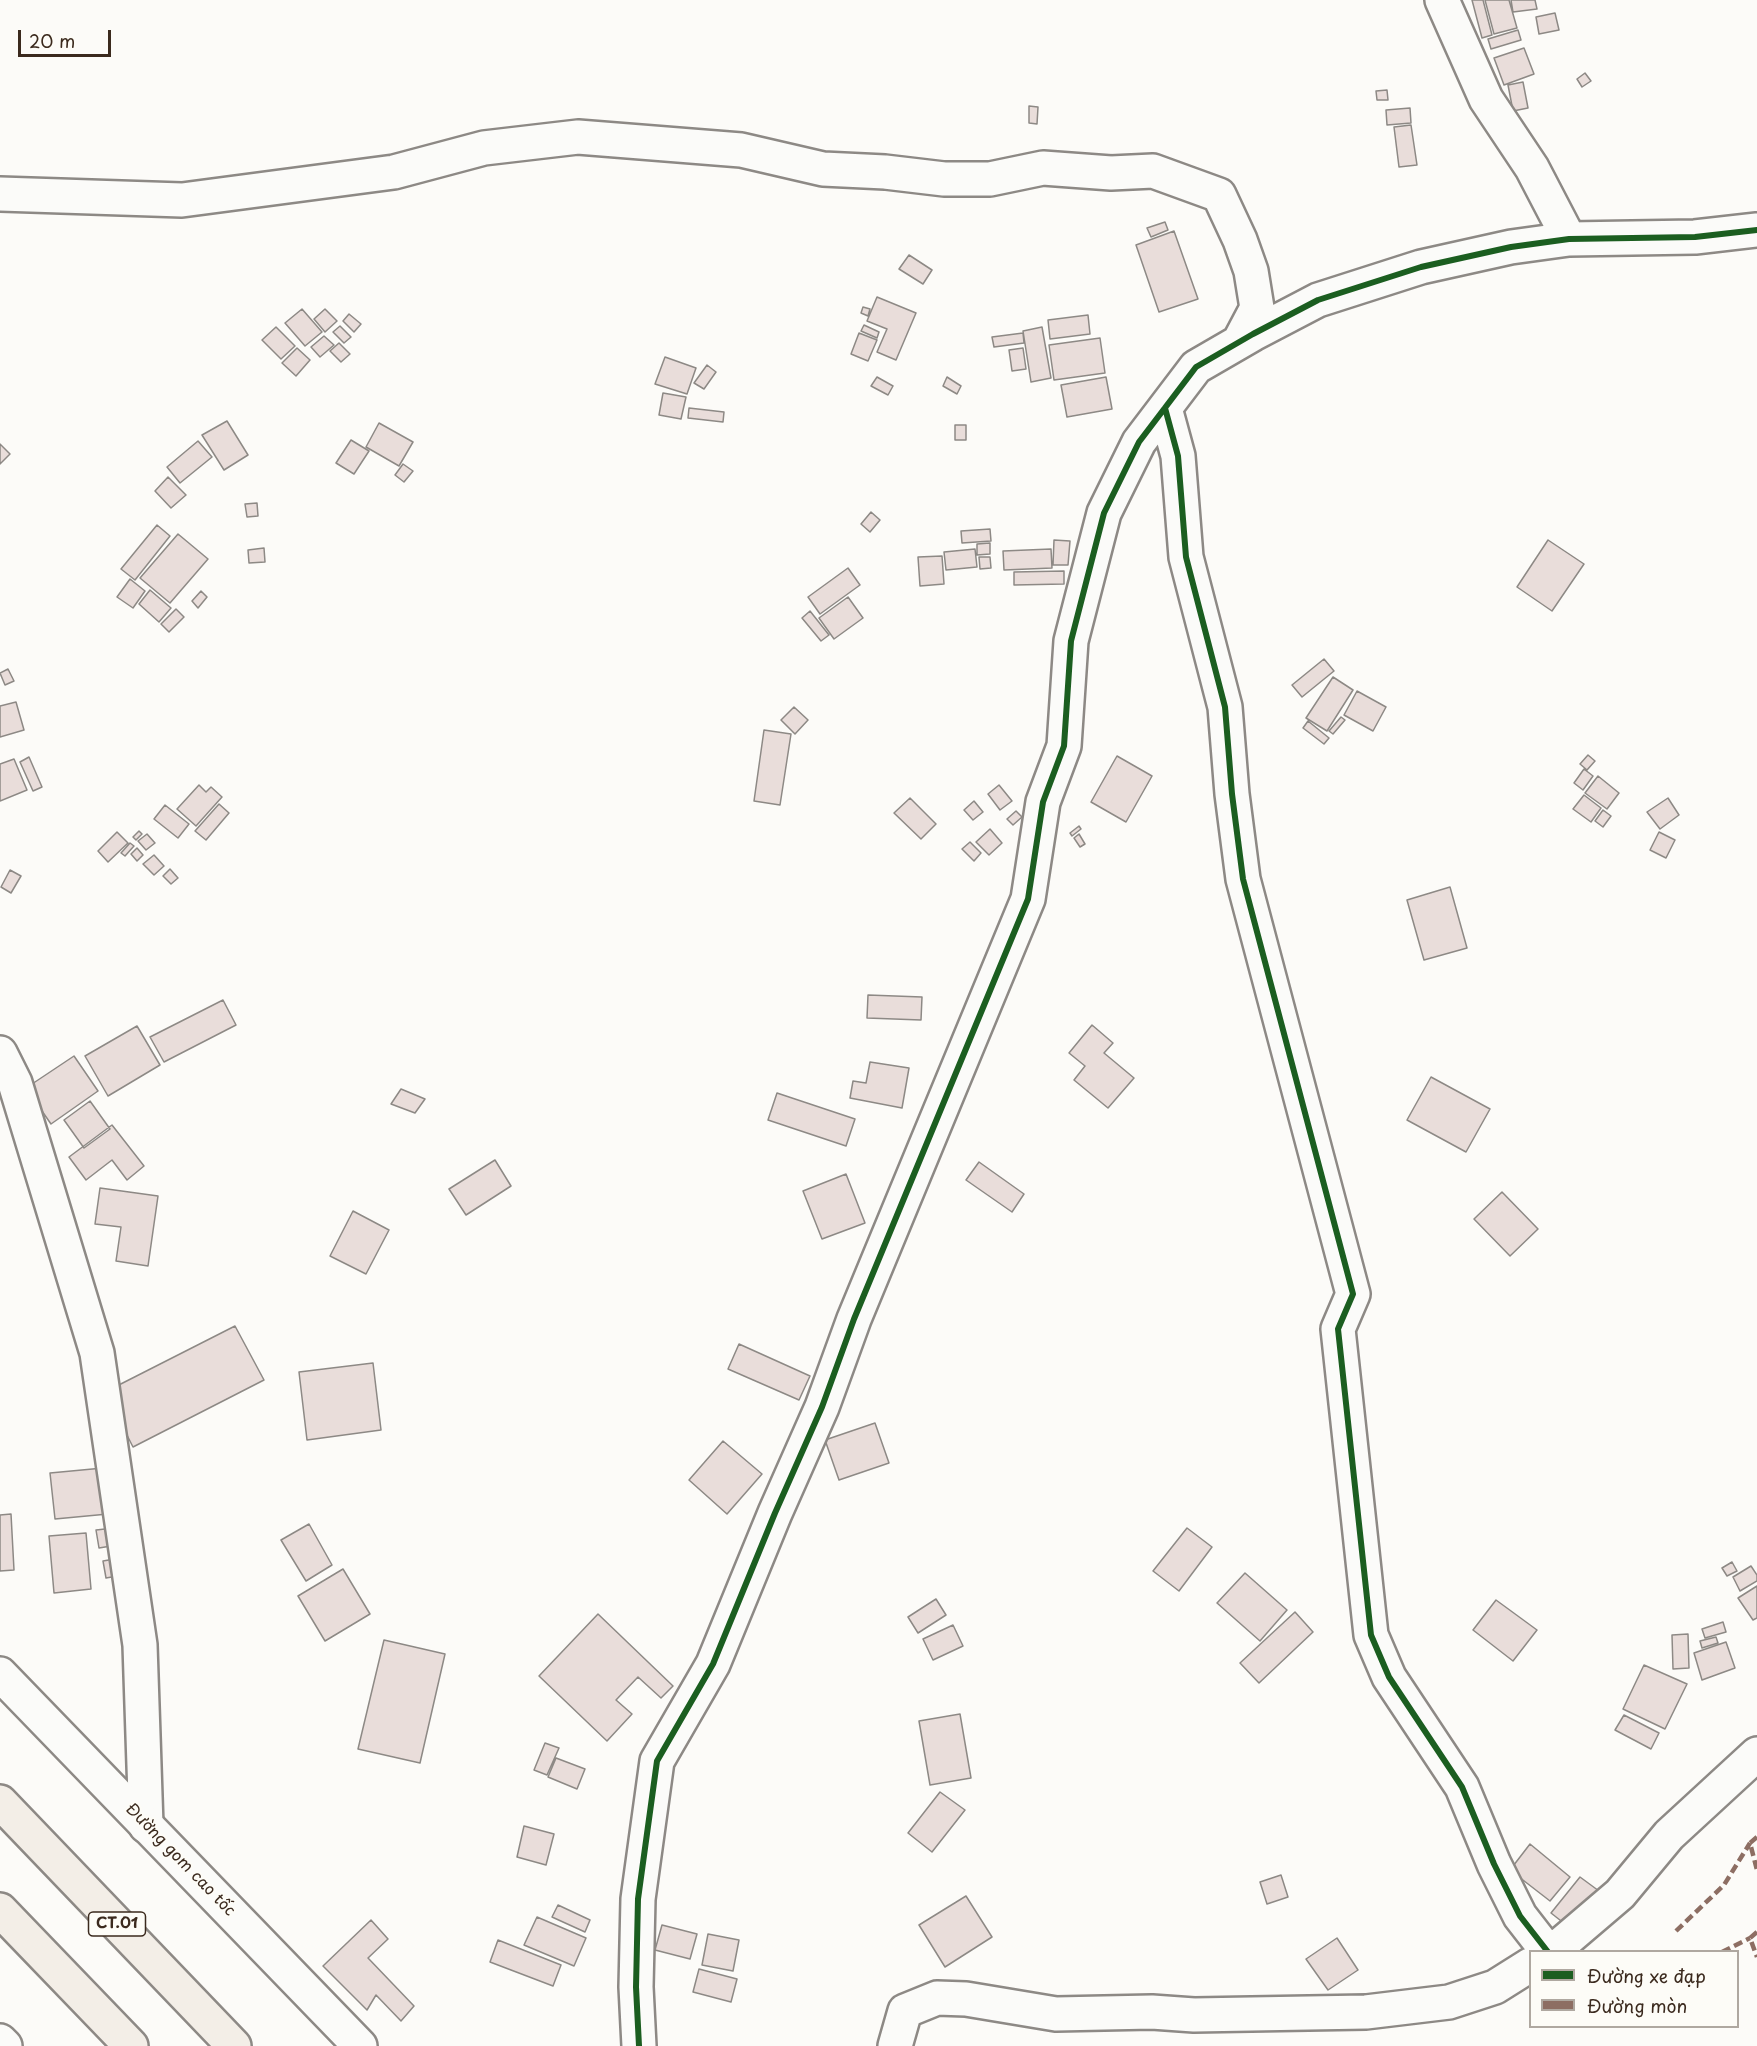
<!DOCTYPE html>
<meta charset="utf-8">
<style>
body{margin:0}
#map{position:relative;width:1757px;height:2046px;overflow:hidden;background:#fcfbf8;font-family:"Playpen Sans",sans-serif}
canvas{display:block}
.legend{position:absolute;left:1529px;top:1950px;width:210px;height:78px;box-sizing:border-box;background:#fdfcf7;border:2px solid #afa8a0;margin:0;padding:8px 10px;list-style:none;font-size:18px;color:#3b2a1e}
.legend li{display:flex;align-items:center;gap:12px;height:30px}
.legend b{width:30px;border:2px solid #afa8a0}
.scale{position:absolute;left:18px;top:30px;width:93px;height:27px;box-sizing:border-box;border:3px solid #3b2a1e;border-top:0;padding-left:8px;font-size:18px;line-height:21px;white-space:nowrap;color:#3b2a1e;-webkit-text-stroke:4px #fdfcf7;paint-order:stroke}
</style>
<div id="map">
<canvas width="1757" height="2046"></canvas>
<ul class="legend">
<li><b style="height:8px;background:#1b5e20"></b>Đường xe đạp</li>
<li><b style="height:8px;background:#8d6e63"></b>Đường mòn</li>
</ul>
<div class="scale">20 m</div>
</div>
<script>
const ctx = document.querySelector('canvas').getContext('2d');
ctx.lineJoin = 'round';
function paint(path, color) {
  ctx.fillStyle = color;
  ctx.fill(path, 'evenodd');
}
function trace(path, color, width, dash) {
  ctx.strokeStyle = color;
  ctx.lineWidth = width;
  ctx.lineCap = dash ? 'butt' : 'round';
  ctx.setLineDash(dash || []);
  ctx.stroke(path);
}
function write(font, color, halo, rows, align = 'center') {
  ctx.font = font + ' "Playpen Sans",sans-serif';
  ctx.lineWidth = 4.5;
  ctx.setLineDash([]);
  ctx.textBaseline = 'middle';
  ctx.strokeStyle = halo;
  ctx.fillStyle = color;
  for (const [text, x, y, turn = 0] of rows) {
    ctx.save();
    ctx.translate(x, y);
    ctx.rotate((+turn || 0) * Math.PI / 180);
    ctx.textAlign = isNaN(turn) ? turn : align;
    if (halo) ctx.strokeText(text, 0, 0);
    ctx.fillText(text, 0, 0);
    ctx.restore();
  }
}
const building = new Path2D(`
 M1472,0H1483L1492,35L1482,38Z
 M1485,0H1509L1517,28L1494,34Z
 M1511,0H1535L1537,9L1513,12Z
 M1555,13L1559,30L1539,34L1536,17Z
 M1518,30L1521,40L1491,49L1488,39Z
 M1524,48L1534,74L1504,85L1494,58Z
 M1585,73L1591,81L1582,87L1577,79Z
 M1523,82L1528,108L1513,111L1508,85Z
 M1387,90L1388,100H1377L1376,91Z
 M1029,106L1038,107L1037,124L1029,123Z
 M1410,108L1411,123L1387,125L1386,110Z
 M1411,125L1417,165L1399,167L1394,127Z
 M1165,222L1168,230L1151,237L1147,228Z
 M1174,231L1198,299L1159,312L1136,245Z
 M909,255L932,270L923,284L899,269Z
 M877,297L916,313L896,360L877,352L887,329L867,321Z
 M863,307L870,309L868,316L861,313Z
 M302,309L322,332L305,346L285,323Z
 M325,309L337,321L325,332L314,319Z
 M349,314L361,324L354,332L343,321Z
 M1088,315L1090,334L1050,339L1048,320Z
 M864,325L879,332L877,338L861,331Z
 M340,326L351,337L344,343L333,332Z
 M276,327L295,346L281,359L262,340Z
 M1042,327L1051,378L1031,382L1023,331Z
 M859,333L877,340L868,361L851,354Z
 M1023,333L1024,343L994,347L992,337Z
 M324,336L334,345L320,357L311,347Z
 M1100,338L1105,373L1054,380L1049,345Z
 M339,343L350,354L341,362L330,351Z
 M297,348L310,360L296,376L282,363Z
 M1023,348L1026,369L1012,371L1009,350Z
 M665,357L696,368L687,394L655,384Z
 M707,365L716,372L704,389L694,383Z
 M877,377L893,386L888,395L871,386Z
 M947,377L961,386L957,394L943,386Z
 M1106,377L1112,409L1067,417L1061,385Z
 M663,393L686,397L681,419L659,415Z
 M689,408L724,412L723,422L688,418Z
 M227,421L248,455L224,470L202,435Z
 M379,423L413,442L399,466L366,447Z
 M955,425H966V440H955Z
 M351,440L369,451L354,474L336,463Z
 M198,441L212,457L180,483L167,467Z
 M0,444L10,454L0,464Z
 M403,464L413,471L404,482L395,475Z
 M168,477L186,495L171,508L155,491Z
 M257,503L258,516L247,517L245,504Z
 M871,512L880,520L870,532L861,524Z
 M157,525L170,536L135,580L121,569Z
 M990,529L991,541L962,543L961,531Z
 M178,534L208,559L170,603L140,578Z
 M1054,540L1070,541L1068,565H1053Z
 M1548,540L1584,564L1552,611L1517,587Z
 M990,543V554L977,555V544Z
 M264,548L265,562L249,563L248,550Z
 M975,549L977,567L946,570L944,552Z
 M1051,549L1052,568L1004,570L1003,551Z
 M942,556L944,584L920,586L918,557Z
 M979,557H990L991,568L980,569Z
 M848,568L860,585L820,614L808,597Z
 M1064,571V584L1014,585V572Z
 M130,579L145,591L133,608L117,597Z
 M150,590L171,608L159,622L139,604Z
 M201,591L207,597L198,608L192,601Z
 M848,597L863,618L834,639L819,618Z
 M176,609L184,617L169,632L161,624Z
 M810,611L829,635L821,641L802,618Z
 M1324,659L1334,671L1302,697L1292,685Z
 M8,669L14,681L5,685L0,673Z
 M1333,677L1353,690L1327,731L1306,718Z
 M1357,691L1386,707L1373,731L1344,715Z
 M16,702L24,730L0,737V706Z
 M794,707L808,720L795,734L781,720Z
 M1341,717L1345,720L1333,734L1329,731Z
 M1308,721L1329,738L1324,744L1303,728Z
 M764,730L791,734L780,805L754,801Z
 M1588,755L1595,761L1587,770L1580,764Z
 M1117,756L1152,776L1126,822L1091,802Z
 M29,757L42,787L33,791L20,762Z
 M14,759L27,790L0,801V764Z
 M1584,769L1593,776L1583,790L1574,783Z
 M1598,776L1619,793L1607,809L1585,793Z
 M199,785L206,792L211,787L222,797L196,826L177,809Z
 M999,785L1012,801L1000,810L988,794Z
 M1584,795L1601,808L1591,822L1573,809Z
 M910,798L936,824L921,839L894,813Z
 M1668,798L1679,815L1660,829L1647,812Z
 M974,801L983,812L973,820L964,810Z
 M219,804L229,813L206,840L195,831Z
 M165,805L189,824L178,838L154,819Z
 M1603,810L1611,816L1603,827L1595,821Z
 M1016,811L1022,817L1013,825L1007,819Z
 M1079,826L1081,829L1072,836L1070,833Z
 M990,829L1002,843L989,855L976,842Z
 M139,831L142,834L136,840L133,837Z
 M117,832L128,843L108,862L98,851Z
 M1659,832L1675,840L1666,858L1650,850Z
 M147,834L155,843L146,850L138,841Z
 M1079,834L1085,844L1080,847L1074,838Z
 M970,842L981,853L974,861L962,849Z
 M130,843L134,846L125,856L121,853Z
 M137,848L143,855L137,861L131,854Z
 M154,855L164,866L154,875L143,864Z
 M170,869L178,878L171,884L163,876Z
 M10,870L21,876L11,893L1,887Z
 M1450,887L1467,948L1424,960L1407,900Z
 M868,995L922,997L921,1020L867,1018Z
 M223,1000L236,1025L164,1062L150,1037Z
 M1092,1025L1113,1043L1104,1053L1134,1078L1108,1108L1074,1080L1085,1066L1069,1053Z
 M137,1026L160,1065L108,1096L85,1056Z
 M74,1056L98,1091L51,1124L26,1088Z
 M870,1062L909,1068L902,1108L850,1098L853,1081L866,1083Z
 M1431,1077L1490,1109L1466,1152L1407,1120Z
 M401,1089L425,1099L415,1113L391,1104Z
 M777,1093L855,1119L846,1146L768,1120Z
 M90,1101L110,1129L84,1148L64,1120Z
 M112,1125L144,1166L127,1180L112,1160L86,1180L69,1157Z
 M495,1160L511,1186L466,1215L449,1189Z
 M979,1162L1024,1194L1012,1212L966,1180Z
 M846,1174L865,1223L822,1239L803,1191Z
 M100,1188L158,1196L148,1266L116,1261L121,1227L95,1224Z
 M1502,1192L1538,1229L1510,1256L1474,1219Z
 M353,1211L389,1230L366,1274L330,1256Z
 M235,1326L264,1380L133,1447L105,1392Z
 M739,1344L810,1376L799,1400L728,1369Z
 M373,1363L381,1430L307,1440L299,1372Z
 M875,1423L889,1463L839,1480L825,1440Z
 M723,1441L762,1474L727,1514L689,1480Z
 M103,1468L108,1514L55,1519L50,1473Z
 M11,1514L14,1570L0,1571V1515Z
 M309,1524L332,1565L306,1581L281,1540Z
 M114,1528L117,1545L99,1548L96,1530Z
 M1187,1528L1212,1547L1179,1591L1153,1571Z
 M86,1533L91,1589L54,1593L49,1536Z
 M120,1558L123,1575L106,1578L103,1561Z
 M1732,1562L1737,1571L1727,1576L1722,1568Z
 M1751,1566L1757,1575V1581L1740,1591L1733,1577Z
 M343,1569L370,1614L325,1641L298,1596Z
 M1245,1573L1287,1610L1260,1641L1217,1603Z
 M1757,1586V1618L1753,1620L1738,1598Z
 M936,1599L946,1615L918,1633L908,1617Z
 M1496,1600L1537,1630L1513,1661L1473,1630Z
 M1295,1612L1313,1632L1259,1683L1240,1663Z
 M598,1614L673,1686L661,1698L638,1677L616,1700L632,1714L607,1741L539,1676Z
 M1723,1622L1726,1632L1705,1638L1702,1629Z
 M953,1625L963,1646L933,1660L923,1639Z
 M1688,1634L1689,1668L1673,1669L1672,1635Z
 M1716,1637L1718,1643L1702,1648L1700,1641Z
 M384,1640L445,1654L420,1763L358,1749Z
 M1726,1642L1735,1668L1702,1680L1694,1653Z
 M1644,1665L1687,1684L1665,1729L1623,1709Z
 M960,1714L971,1778L930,1785L919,1721Z
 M1624,1715L1659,1733L1651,1749L1615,1730Z
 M545,1743L559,1748L547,1775L534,1770Z
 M556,1758L585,1769L577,1789L548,1777Z
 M940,1792L965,1810L932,1852L908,1833Z
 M524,1826L554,1834L546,1865L517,1857Z
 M1530,1844L1570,1877L1550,1901L1510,1870Z
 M1281,1875L1288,1897L1267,1904L1260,1882Z
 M1580,1877L1599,1891L1570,1928L1551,1913Z
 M966,1896L992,1937L945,1967L919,1925Z
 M558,1905L590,1920L585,1932L552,1917Z
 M537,1917L586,1938L574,1966L524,1945Z
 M371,1920L388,1939L368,1958L414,2006L401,2021L376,1995L367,2010L323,1966Z
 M662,1925L697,1934L690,1959L655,1950Z
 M708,1934L739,1940L733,1971L702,1965Z
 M1337,1938L1358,1970L1328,1990L1306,1959Z
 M498,1940L561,1965L553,1986L490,1962Z
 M699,1969L737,1979L731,2002L693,1992Z`);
const minor = new Path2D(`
 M1442,0L1486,99L1532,168L1569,239
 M0,194L182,200L394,172L484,148L578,137L741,150L823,169L885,172L944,179H990L1043,168L1111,173L1153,171L1219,195L1240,240L1251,271L1257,308L1239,342
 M1165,408L1178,456L1186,557L1225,707L1232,794L1243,879L1353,1294L1338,1329L1371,1635L1389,1677L1462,1787L1494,1864L1520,1916L1548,1952
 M0,1053L15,1083L97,1353L140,1645L146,1826
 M1552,1952L1620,1894L1669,1835L1757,1754
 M639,2046L636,1987L638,1899L657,1761L713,1664L775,1513L822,1407L854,1319L1028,899L1043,802L1064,746L1071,641L1104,513L1139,442L1196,367L1253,334L1318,300L1421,267L1511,247L1569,239L1695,237L1757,230
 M895,2046L905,2011L937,1998L966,1999L1056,2014L1152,2012L1194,2015L1366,2012L1449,2002L1495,1987L1530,1965`);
const secondary = new Path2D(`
 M0,1674L360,2046
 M0,2041L5,2046`);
const motorway = new Path2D(`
 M0,1802L234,2046
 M0,1910L131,2046`);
const quiet = new Path2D(`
 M1757,1837L1750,1843L1757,1870
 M1676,1931L1724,1885L1750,1843
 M1757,1932L1750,1938L1757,1957
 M1722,1952L1750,1938`);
const cycleway = new Path2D(`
 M1165,408L1178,456L1186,557L1225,707L1232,794L1243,879L1353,1294L1338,1329L1371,1635L1389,1677L1462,1787L1494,1864L1520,1916L1548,1952
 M639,2046L636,1987L638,1899L657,1761L713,1664L775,1513L822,1407L854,1319L1028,899L1043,802L1064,746L1071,641L1104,513L1139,442L1196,367L1253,334L1318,300L1421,267L1511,247L1569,239L1695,237L1757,230`);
const shields = [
 [117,1924,57]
];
const shieldNames = [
 ["CT.01",117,1924]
];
const streetNames = [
 ["Đường gom cao tốc",180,1860,46]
];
paint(building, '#e9ddda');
trace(building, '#8d8985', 1.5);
trace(minor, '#8d8985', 38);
trace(secondary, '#8d8985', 38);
trace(motorway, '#8d8985', 38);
trace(minor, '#fbfbf9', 33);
trace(secondary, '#fbfbf9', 33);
trace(motorway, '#f3eee7', 33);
trace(quiet, '#8d6e63', 4.5, [9, 4.5]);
trace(cycleway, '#1b5e20', 6);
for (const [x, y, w] of shields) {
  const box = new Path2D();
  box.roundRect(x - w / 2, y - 12, w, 24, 4.5);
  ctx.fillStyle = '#fdfcf7';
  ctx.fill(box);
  trace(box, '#3b2a1e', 1.5);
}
write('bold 15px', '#3b2a1e', null, shieldNames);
write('16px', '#3b2a1e', '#fdfcf7', streetNames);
</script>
